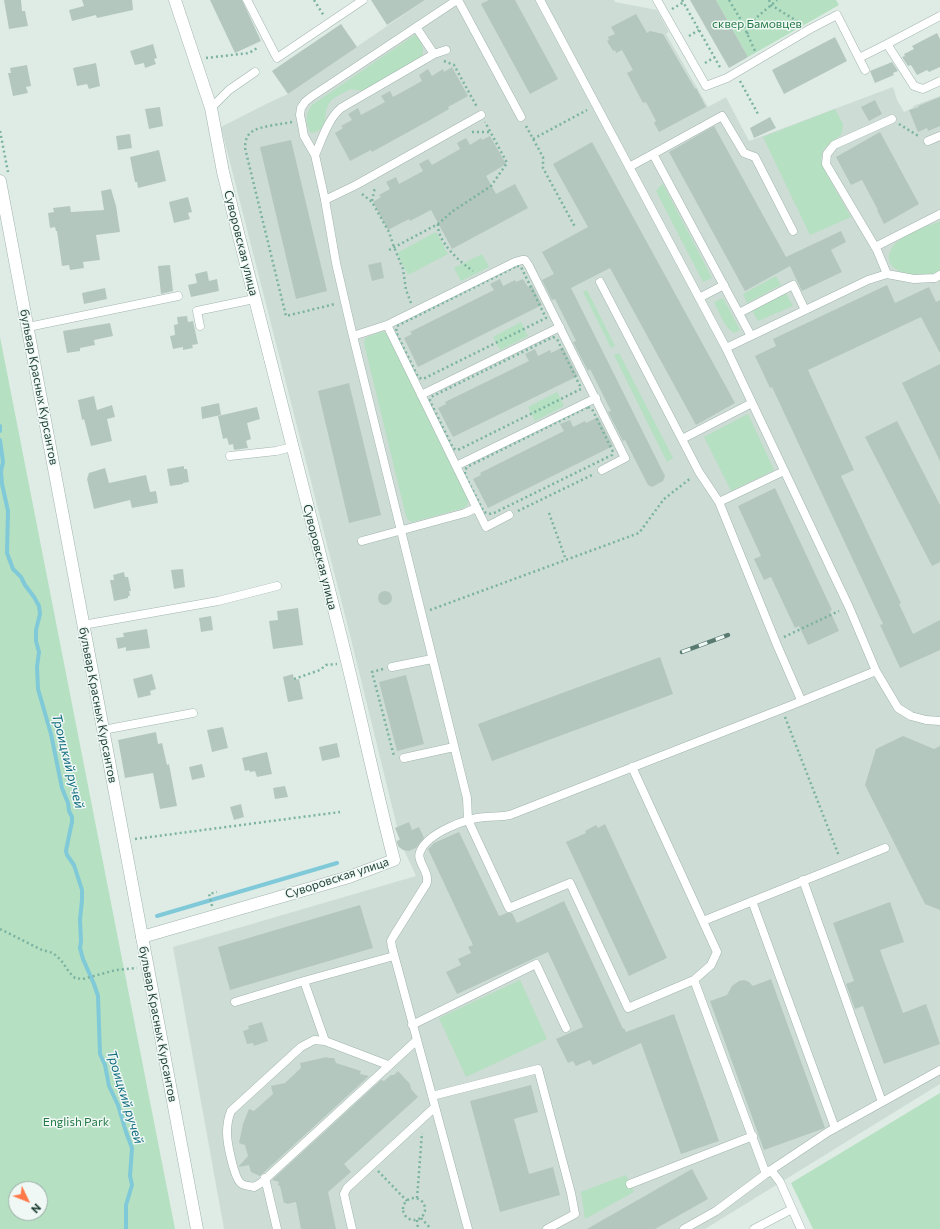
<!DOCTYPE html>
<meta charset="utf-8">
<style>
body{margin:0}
#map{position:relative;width:940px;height:1229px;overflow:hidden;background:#dfece6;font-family:Commissioner,sans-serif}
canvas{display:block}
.north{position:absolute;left:8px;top:1181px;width:40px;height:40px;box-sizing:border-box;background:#eff8f4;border:1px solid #9baea8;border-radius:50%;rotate:133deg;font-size:11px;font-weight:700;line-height:16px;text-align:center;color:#1e3e36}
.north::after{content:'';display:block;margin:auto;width:14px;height:18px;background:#ff784a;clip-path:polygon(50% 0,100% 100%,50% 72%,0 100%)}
</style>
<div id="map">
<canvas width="940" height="1229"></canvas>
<div class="north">N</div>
</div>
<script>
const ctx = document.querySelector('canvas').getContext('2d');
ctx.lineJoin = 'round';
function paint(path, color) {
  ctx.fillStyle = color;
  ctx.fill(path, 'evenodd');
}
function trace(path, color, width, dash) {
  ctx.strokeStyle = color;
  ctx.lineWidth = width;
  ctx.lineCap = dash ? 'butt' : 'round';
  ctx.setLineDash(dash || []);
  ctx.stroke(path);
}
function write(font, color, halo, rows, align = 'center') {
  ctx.font = font + ' Commissioner,sans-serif';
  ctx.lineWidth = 3;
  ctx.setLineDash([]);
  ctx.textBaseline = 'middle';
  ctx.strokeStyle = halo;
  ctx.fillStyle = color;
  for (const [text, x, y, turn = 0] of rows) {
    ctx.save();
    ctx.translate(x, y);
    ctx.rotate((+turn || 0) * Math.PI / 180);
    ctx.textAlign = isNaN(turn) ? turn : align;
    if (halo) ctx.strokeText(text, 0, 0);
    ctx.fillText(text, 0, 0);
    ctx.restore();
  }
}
const built = new Path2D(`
 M425,0H614L615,2L657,10L669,32L666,34L708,107L726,97L749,141L893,87L897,100L904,112L913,108V106L940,96V1084L705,1229H224L173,947L416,876L404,850L399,847L396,841L400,839L350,635L221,127L268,103L288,94Z`);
const green = new Path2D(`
 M716,0H836L839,5L748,57Z
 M416,34C421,42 425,48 422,57L364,91L351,89C346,92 333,97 330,102C320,115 333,129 311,133L310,132C305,123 306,113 312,105Z
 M835,109L843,124L842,133C832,146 818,144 822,166L851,217L810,235L763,137Z
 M663,184L712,278L703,282L656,191L660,186Z
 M940,222V270L934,274C924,274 911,276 901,272C896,270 889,264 889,259C888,255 891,249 894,245C900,237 929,224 940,222Z
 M436,232L448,254L408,275L397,253Z
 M482,254L489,267L461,281L454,268Z
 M776,276L781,285L747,303L743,294Z
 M587,290L615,346L611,348L583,292Z
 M785,292L793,306L758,321L752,310Z
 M723,298L740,330L734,333C724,327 719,312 714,302Z
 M521,322L528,336L500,350L493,337Z
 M381,332H384L388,335L409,378L408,379L409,381L410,380L468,499V504L464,508L412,522L408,520L406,516L364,343L365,338Z
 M0,337L175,1229H0ZM16,1189H40V1213H16Z
 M619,353L673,458L667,462L614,355Z
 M557,392L564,406L535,421L528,407Z
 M748,414L774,470L731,491L704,437Z
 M520,980L547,1039L466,1077L439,1018Z
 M940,1093V1229H813L791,1183Z
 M626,1175L634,1192L585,1219L581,1192Z`);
const stream = new Path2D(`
 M0,426V431
 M0,440L3,462L1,471L2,484L8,511L7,553L13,569L21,577L25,585L34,597L39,606L40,614L36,630V641L39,652L37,667L38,689L51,734L62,788L68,803L69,811L72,817V822L69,836L66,851L67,855L74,865L82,890V900L80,920L81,941L80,948L83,959L94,984L98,996L100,1054L105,1065L109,1086L118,1105L126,1132L132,1148L130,1176L132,1185L126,1205V1229
 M157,916L337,863`);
const building = new Path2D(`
 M4,0H21L22,11H25L28,26L9,29Z
 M82,0H132L133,10L97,18L96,15L72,21L69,10L84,6Z
 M210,0H242L261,41L235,53Z
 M371,0H425L387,25Z
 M489,0H515L558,79L530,94L481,4Z
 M690,0H716L748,57L729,68Z
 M636,14L647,33L650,31L663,34L695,89L696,88L706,107L659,132L654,123L656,121L646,102L643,103L627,73L633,70L622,50L616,53L615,50L613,51L607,41L609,40L608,37L615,34L611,27Z
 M341,24L357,47L288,94L272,71Z
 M937,33L940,39V67L929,72L927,70L917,75L911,65L908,66L902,57L905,56L904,54L914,49L912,46Z
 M835,37L847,61L784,94L772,70Z
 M153,44L157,58L154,59L156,64L145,68L144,63L135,65L130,51Z
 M892,62L898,71L893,73L894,75L875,83L870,71Z
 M96,63L100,86L89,89L87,84L77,86L73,68Z
 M27,65L31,86L26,87L28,93L13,96L8,73H11L10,68Z
 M452,67L468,96L448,107L449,109L430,120L372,152L371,150L350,161L335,133L343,128L341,126L352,120L348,114L358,108L361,115L385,102L381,96L390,91L393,97L422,81L419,75L428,69L432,76L443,69L444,72Z
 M940,97V126L928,131L927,128L918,132L909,110L919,107L918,106Z
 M875,100L882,114L869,121L861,107Z
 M160,107L163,126L149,129L145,109Z
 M770,117L776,128L754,138L750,128Z
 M714,126L786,257L841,231L846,242L831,250L842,272L802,291L790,266L745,291L669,152Z
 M880,132L919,204L884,224L877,210H878L862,180L851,185L836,157Z
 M130,134L132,148L118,150L116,136Z
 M490,136L506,164L486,176L496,194L515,184L528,208L452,249L431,210L410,221L409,219L388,230L373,202L381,197L379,195L390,189L386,182L396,177L399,184L423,171L419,164L428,159L432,165L460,149L457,143L466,138L470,145L481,138L482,140Z
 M291,140L327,291L296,299L260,147Z
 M592,142L735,403L696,425L610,268L571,288L665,476L663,481L652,487L648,485L625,440L623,441L608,412L611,411L590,369L588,371L573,342L576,341L555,299L552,300L542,280L554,274L542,252L588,227L553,164Z
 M159,150L166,181L138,188L137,182H135L130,157Z
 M111,189L116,206L120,232L96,235L100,260L83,262L84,268L70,270L69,265L62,266L57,231H56L55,227L50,228L48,213L54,212L53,208L70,206L71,212L104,210L101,191Z
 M188,197L192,212L188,213L190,219L174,223L169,202Z
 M381,262L384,278L372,281L368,265Z
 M170,265L173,291L161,294L158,266Z
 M207,271L209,281L217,279L219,291L191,297L188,285L197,283L195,274Z
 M500,279L503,286L515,280L516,282L523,279L528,287L532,285L542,305L418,367L404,338L412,334L410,332L494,290L490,284Z
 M887,285L895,303L929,287L936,302L940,300V353L921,317L808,370L854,470L841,476L901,603L899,604L913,634L940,620V650L900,668L880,625L883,624L772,387L770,388L755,356L776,346L773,339Z
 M105,288L107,299L84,304L82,293Z
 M187,316L188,322L193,321L198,344L192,345L193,348L183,350V347L173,349L170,336L175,335L174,325L178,324L177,317Z
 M110,323L113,336L94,340L95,345L80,348V351L67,353L63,331Z
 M563,347L578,376L453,437L438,408L446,404L445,402L529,361L525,354L535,349L538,356L550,350L551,353Z
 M940,364V461L902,383Z
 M349,383L381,515L349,523L318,391Z
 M94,396L97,410L112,405L115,417L107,419L112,441L91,446L84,419L82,420L78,400Z
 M219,403L221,415L202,419L201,407Z
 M257,407L260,419L247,423L251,439L246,441L248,448L234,450L233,444L229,445L227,438L223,439L218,416Z
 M598,417L613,446L488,508L473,479L481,475L480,473L564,431L560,424L570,420L573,427L585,421L586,423Z
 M897,421L940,505V562L932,566L865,437Z
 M184,466V469H187L189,482L183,483V484L170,486L167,469Z
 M105,468L109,483L146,475L150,492L156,491L158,503L132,508L130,500L94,509L87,479L89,473Z
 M775,488L832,610L830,611L839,631L808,645L799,626L795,628L771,577L764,580L754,559L761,556L738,506Z
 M183,569L185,587L174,589L171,570Z
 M124,572L125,577H128L131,591H129L130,596H128V598L114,601L110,580H114L113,575Z
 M378 598a7 7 0 1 1 14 0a7 7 0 1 1-14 0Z
 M298,608L303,645L273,649L269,621L278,620L277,611Z
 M211,616L213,630L201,632L199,618Z
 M147,629L150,648L126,651V647L118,649L116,638L124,637L123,633Z
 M660,657L673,694L492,761L478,724Z
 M152,674L156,689L150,691L151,695L138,698L133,679Z
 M293,674L294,680L299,679L303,699L288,702L283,677Z
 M406,675L424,744L397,751L379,682Z
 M223,727L228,748L212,752L207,730Z
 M156,732L158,744L162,743L167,765L169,764L177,806L160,809L153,773L125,778L118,740Z
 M903,736L934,749L940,746V910L925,904L865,785L876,749Z
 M337,743L340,757L322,761L319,747Z
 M267,752L272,774L257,777L255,771L250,772L249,770L245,771L242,758Z
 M202,764L205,777L192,780L189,767Z
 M285,786L288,797L275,799L273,788Z
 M241,804L244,817L234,820L230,807Z
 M409,822L412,830L419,827L424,838L416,848L409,851L403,850L398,846L397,841L400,840L395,828Z
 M605,824L667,958L629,976L566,842L586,833L585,831L596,825L598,828Z
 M459,832L499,916L507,913H512L517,923L564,901L623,1029L624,1028L626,1032L674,1014L719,1141L681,1154L641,1043L593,1065L590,1060L576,1066L573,1061L568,1063L556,1039L583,1027L548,952L457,994L446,972L461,965L458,959L471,953L468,947L473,945L428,849L434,843Z
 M890,902L904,942L880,950L903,1013L926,1004L940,1044L884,1064L863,1006L855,1009L846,984L854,981L833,923Z
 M360,905L373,948L230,990L218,947Z
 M771,979L825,1128L764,1150L710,1001L727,995L732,986L739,981L744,980L749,982L753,986Z
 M262,1022L268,1041L254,1046L253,1043L247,1044L243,1031L249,1029L248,1026Z
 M327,1057L328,1058H334L336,1063L361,1071L360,1074L369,1076L260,1176L251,1172L249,1165L239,1167V1166L248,1156L245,1145L239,1143L243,1124L249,1109L254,1111L273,1094L271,1086L285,1083L301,1068L300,1063Z
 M398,1071L410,1084L411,1089L418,1097L344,1164L351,1172L328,1192L336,1229H301L296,1202L287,1204L286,1203H284L280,1186L278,1185L279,1182L272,1180L381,1080L384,1081L391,1075H394Z
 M531,1085L538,1112L514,1119L529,1174L553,1167L560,1195L500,1212L470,1101Z
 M692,1169L708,1199L655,1229H587Z`);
const path = new Path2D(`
 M314,0L324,16
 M682,0L721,69
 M729,0L741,20L755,51
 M769,0L771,5L800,23
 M672,9L684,2
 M747,34L752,23L756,18L777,0
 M689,36L699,30
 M206,58L249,53L259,47
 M444,61L454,65L477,107
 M705,63L715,57
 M740,81L758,114
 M292,122C282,124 261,126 253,131C247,134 245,141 245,148L286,316L335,304
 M899,124L920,137
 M526,126L543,157V168L575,227
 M0,131L8,172
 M472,132H491
 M533,139L587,110
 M362,194L372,202L389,232L394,247L403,269L406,290L411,303
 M372,201L375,187
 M438,224C437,242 460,262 473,271
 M389,250L438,224L453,211L491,186L507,163L505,159L485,122
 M517,266H519L521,267L546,318L425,378L422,379L418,377L396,332L397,326Z
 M553,337L557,339L580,386L581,389L460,449L456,450L453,448L431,403L430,400L431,397Z
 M588,407L592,409L613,452L612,455L494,513L489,514L484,512L465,475V470L467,467Z
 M518,511L594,474
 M549,513L566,560
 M430,610L639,533L664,499L691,478
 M784,637L839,611
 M383,669L372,672L394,756
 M294,679L320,670L326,665L337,664
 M785,717L839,856
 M135,839L340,812
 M212,906L209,894L217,892
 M0,929L42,950L53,953L61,960L69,972L75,978L83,979L116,970L137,968
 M378,1171L407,1201
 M417,1198L422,1133
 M403 1209a11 11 0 1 1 22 0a11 11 0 1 1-22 0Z
 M421,1218L431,1229
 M417,1220L418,1229`);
const service = new Path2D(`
 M247,0L277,58L363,0
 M457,0L311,97L305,102L301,108L300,115L302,125L304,136L315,155L325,200L336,263L351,328L467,798L468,820L509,908L570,883L628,1008L694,980
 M458,0L521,117
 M540,0L726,348L849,607L876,671L898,708L911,716L926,720L940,721
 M657,0L706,86L727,78L810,29L837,15L865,70
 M416,27L434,54
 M887,44L940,16
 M859,58L887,44L914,86L923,89L940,81
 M211,108L229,90L255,72
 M928,141L940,136
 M653,154L722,116L744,153L755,157L793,231
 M315,155C322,139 328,119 341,108L434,54L446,50
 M629,167L653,154L751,336
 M325,200L356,185L481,115
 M875,247L940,214
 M887,274L877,250L826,164L827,154L834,145L892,119
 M600,282L699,472L719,502L777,645L801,700
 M699,298L724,285
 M739,313L793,285L805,310
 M387,325L486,527L509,515
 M200,326L197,311L254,299
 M28,327L178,296
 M353,336L387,325L515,262L522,260H525L529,266L625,458L602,470
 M726,348L868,280L887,274L914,279L935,278L940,275
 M421,395L560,327
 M682,439L752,403
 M230,456L276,451L292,447
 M456,466L596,398
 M719,502L784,471
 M362,541L465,513L476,508
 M83,625L218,601L277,586
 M392,667L432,659
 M103,730L193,713
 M404,758L454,747
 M632,767L717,952L711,965L694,980L766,1174
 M803,880L882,1102
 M752,901L835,1128
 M703,921L885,848
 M304,981L325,1041
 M235,1002L304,981L394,956
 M412,1025L536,964L566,1028
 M388,1065L325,1041L314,1040L301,1047L231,1111C228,1118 227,1126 227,1133C227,1142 234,1180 242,1184C245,1186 251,1186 254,1187L261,1183L417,1040
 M432,1096L538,1069L571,1193L575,1214L547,1229
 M771,1170L780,1182L801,1229
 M265,1178L277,1229
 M630,1184L753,1136
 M352,1229L344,1194L347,1188L435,1107
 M468,1229L392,947L391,941L393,937L425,886C426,885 427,883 427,881C429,871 416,861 420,852C427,833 467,818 485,817C494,816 501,817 510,815L787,707L876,671
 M684,1229L716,1211L771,1170L828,1132L940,1070
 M754,1229L792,1209`);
const minor = new Path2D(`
 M142,937L349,877L394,860C374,782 358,703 338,625C300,473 260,323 223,172L211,108L175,0`);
const tertiary = new Path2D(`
 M0,181L197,1229`);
const rail = new Path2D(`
 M682,652L728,635`);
const parkNames = [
 ["сквер Бамовцев",757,24],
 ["English Park",76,1122]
];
const streetNames = [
 ["Суворовская улица",241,243,76],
 ["бульвар Красных Курсантов",39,387,79],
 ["Суворовская улица",320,557,76],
 ["бульвар Красных Курсантов",98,705,79],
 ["Суворовская улица",337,878,-18],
 ["бульвар Красных Курсантов",158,1024,79]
];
const waterNames = [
 ["Троицкий ручей",68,761,76],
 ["Троицкий ручей",125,1097,73]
];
paint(built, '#cddcd5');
paint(green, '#b5e0c1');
trace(stream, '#80c9d8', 4);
paint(building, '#b4c7bf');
trace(service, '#a1b4ae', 9);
trace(minor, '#a1b4ae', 13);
trace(tertiary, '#a1b4ae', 13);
trace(path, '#7bb3a2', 2.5, [2, 3]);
trace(service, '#fff', 8);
trace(minor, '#fff', 12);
trace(tertiary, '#fff', 12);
trace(rail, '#587a71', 4.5);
trace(rail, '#eff8f4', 3, [9]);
write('12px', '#247946', '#eff8f4', parkNames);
write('12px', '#1e3e36', '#eff8f4', streetNames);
write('italic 13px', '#126c80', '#eff8f4', waterNames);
</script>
